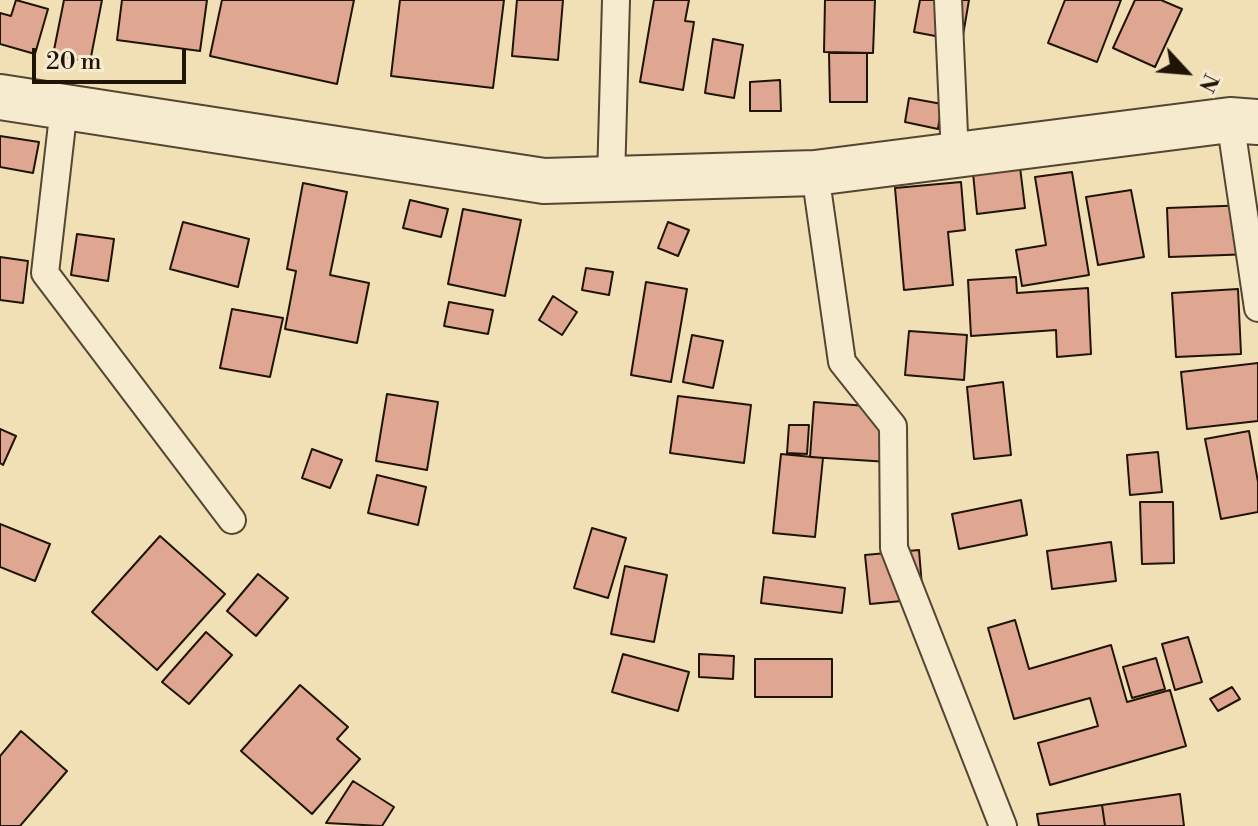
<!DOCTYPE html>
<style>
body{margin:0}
#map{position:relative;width:1258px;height:826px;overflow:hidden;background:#f1dfb5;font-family:"Libre Bodoni",serif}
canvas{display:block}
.north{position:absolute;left:1146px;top:32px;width:80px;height:80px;-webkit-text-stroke:6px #f6eacf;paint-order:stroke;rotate:116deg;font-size:22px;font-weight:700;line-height:32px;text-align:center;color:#201407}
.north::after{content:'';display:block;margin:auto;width:28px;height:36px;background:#201407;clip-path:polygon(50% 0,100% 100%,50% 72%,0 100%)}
.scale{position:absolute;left:32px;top:48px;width:154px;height:36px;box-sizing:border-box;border:4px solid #201407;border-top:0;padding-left:10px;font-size:24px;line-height:28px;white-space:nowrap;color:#201407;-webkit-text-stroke:6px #f6eacf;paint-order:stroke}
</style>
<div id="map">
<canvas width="1258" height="826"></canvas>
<div class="north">N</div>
<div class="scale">20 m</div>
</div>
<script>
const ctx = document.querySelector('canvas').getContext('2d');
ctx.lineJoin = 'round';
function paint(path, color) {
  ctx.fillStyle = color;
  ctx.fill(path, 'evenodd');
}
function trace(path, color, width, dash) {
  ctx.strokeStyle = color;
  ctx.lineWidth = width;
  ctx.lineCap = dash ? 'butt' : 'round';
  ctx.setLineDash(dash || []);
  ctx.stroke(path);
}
const building = new Path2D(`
 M16,0L48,9L35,54L0,44V13L11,16Z
 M64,0H102L90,62L53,55Z
 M122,0H207L200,51L117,40Z
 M222,0H354L337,84L210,56Z
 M400,0H504L493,88L391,76Z
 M517,0H563L558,60L512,56Z
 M654,0H689L685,21L694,22L683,90L640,82Z
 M825,0H875L873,53L824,52Z
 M920,0H969L962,41L914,32Z
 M1065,0H1121L1097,62L1048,43Z
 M1135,0H1161L1182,9L1155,67L1113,48Z
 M713,39L743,45L734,98L705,93Z
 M829,53H867V102H830Z
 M780,80L781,111H750V82Z
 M909,98L942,104L938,129L905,122Z
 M0,136L39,142L33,173L0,167Z
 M1020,167L1025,208L977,214L973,173Z
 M1072,172L1089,275L1022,286L1016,250L1046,245L1035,177Z
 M961,182L965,230L948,232L953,285L904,290L895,188Z
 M303,183L347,192L330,275L369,283L357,343L285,329L296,271L287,269Z
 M1131,190L1144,257L1098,265L1086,197Z
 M410,200L448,209L441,237L403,228Z
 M1251,205L1253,254L1169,257L1167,208Z
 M463,209L521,220L505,296L448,284Z
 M183,222L249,239L238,287L170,269Z
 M668,222L689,230L678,256L658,248Z
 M77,234L114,239L108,281L71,275Z
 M0,257L28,261L23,303L0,300Z
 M586,268L613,272L609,295L582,290Z
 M1016,277L1017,293L1088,288L1091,354L1057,357L1056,330L971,336L968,280Z
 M646,282L687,289L671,382L631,375Z
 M1238,289L1241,354L1176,357L1172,293Z
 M553,296L577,312L562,335L539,320Z
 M449,302L493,310L488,334L444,326Z
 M232,309L283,318L270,377L220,368Z
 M909,331L967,335L964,380L905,375Z
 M692,335L723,341L713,388L683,382Z
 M1258,363V421L1187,429L1181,372Z
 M1003,382L1011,455L974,459L967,387Z
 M387,394L438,402L427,470L376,461Z
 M678,396L751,405L744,463L670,453Z
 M814,402L893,408L889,462L810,457Z
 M789,425H809L807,454L787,453Z
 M0,429L16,436L3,465L0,463Z
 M1249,431L1258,482V512L1221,519L1205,439Z
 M312,449L342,460L330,488L302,478Z
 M1158,452L1162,492L1130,495L1127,455Z
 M781,454L823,458L815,537L773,533Z
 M377,475L426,487L418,525L368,513Z
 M1021,500L1027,535L959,549L952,514Z
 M1140,502H1173L1174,563L1142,564Z
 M0,524L50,544L35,581L0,567Z
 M592,528L626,538L608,598L574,588Z
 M160,536L225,594L157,670L92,612Z
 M1111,542L1116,581L1052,589L1047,551Z
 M919,550L923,599L870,604L865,555Z
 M625,566L667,575L654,642L611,634Z
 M258,574L288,598L256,636L227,611Z
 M764,577L845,588L842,613L761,603Z
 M1015,620L1029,669L1111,645L1127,702L1170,690L1186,746L1050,785L1038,743L1098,726L1090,698L1014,719L988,628Z
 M206,632L232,655L189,704L162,682Z
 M1188,637L1202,682L1175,690L1162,644Z
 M623,654L689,672L678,711L612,692Z
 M699,654L734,656L733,679L699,677Z
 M1156,658L1165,689L1132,698L1123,667Z
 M755,659H832V697H755Z
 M300,685L348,727L337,739L360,759L312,814L241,751Z
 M1232,687L1240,699L1218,711L1210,699Z
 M21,731L67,771L20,826H0V756Z
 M353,781L394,807L382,826L326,823Z
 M1180,794L1184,826H1105L1102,805Z
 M1102,805L1105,826H1039L1037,814Z`);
const lane = new Path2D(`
 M948,0L955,156
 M64,107L45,273L232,520
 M1230,120L1258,308
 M815,173L842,362L893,426L894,548L1003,826
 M611,180L616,0`);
const street = new Path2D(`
 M0,97L544,181L815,173L1230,120L1258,122`);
paint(building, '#dfa791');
trace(building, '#201407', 2);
trace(lane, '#544732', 30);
trace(street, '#544732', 48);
trace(lane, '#f6eacf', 26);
trace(street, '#f6eacf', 44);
</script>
